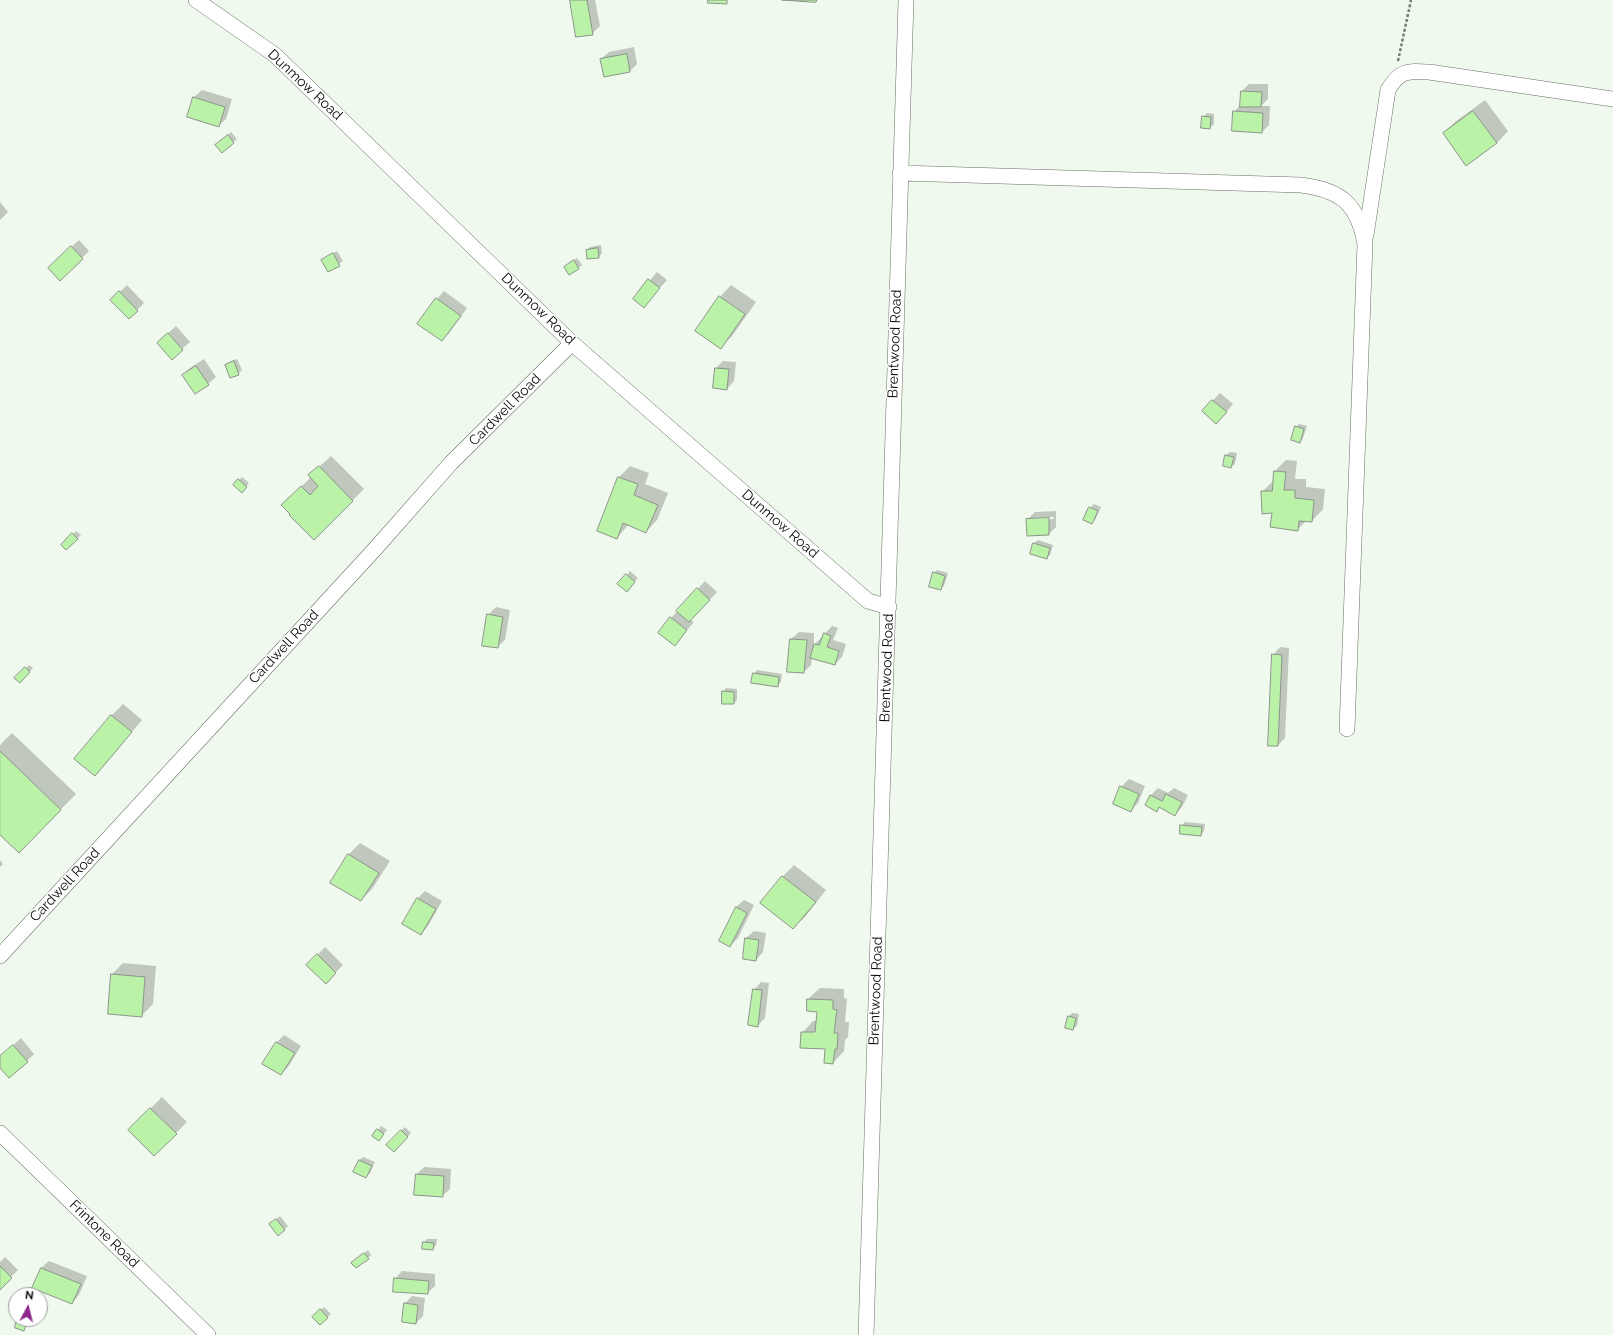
<!DOCTYPE html>
<style>
body{margin:0}
#map{position:relative;width:1613px;height:1335px;overflow:hidden;background:#f0f9ed;font-family:Raleway,sans-serif}
canvas{display:block}
.north{position:absolute;left:8px;top:1287px;width:40px;height:40px;box-sizing:border-box;background:#fff;border:1px solid #9d9e9d;border-radius:50%;rotate:7deg;font-size:11px;font-weight:700;line-height:16px;text-align:center;color:#0a0d0a}
.north::after{content:'';display:block;margin:auto;width:14px;height:18px;background:#8e278c;clip-path:polygon(50% 0,100% 100%,50% 72%,0 100%)}
</style>
<div id="map">
<canvas width="1613" height="1335"></canvas>
<div class="north">N</div>
</div>
<script>
const ctx = document.querySelector('canvas').getContext('2d');
ctx.lineJoin = 'round';
function paint(path, color) {
  ctx.fillStyle = color;
  ctx.fill(path, 'evenodd');
}
function trace(path, color, width, dash) {
  ctx.strokeStyle = color;
  ctx.lineWidth = width;
  ctx.lineCap = dash ? 'butt' : 'round';
  ctx.setLineDash(dash || []);
  ctx.stroke(path);
}
function write(font, color, halo, rows, align = 'center') {
  ctx.font = font + ' Raleway,sans-serif';
  ctx.lineWidth = 3;
  ctx.setLineDash([]);
  ctx.textBaseline = 'middle';
  ctx.strokeStyle = halo;
  ctx.fillStyle = color;
  for (const [text, x, y, turn = 0] of rows) {
    ctx.save();
    ctx.translate(x, y);
    ctx.rotate((+turn || 0) * Math.PI / 180);
    ctx.textAlign = isNaN(turn) ? turn : align;
    if (halo) ctx.strokeText(text, 0, 0);
    ctx.fillText(text, 0, 0);
    ctx.restore();
  }
}
const shadow = new Path2D(`
 M571,0H595L600,26L592,34Z
 M634,47L637,64L630,71L604,76L601,59L609,52Z
 M1249,84H1268V99L1261,106H1270L1269,125L1262,132L1234,112L1241,104L1242,91Z
 M202,90L232,99L226,119L218,126L188,116L194,97Z
 M1485,100L1508,131L1497,143L1444,133L1455,122Z
 M1207,113L1214,114V124L1210,128L1202,127L1203,117Z
 M231,132L237,139L222,151L220,141Z
 M0,202L8,212L0,220Z
 M79,240L89,251L82,258L56,261Z
 M601,245L602,253L599,257L587,250L590,247Z
 M337,251L343,261L328,271L322,260Z
 M577,258L582,265L570,274L565,267Z
 M657,272L667,280L644,306L634,299Z
 M127,285L144,303L137,310L111,300Z
 M731,285L756,302L732,336L721,347L696,331L720,297Z
 M444,291L467,308L449,333L442,340L437,299Z
 M176,326L190,342L182,349L166,335Z
 M204,359L216,377L208,384L183,375L190,368Z
 M237,359L242,370L238,374L226,365L229,362Z
 M723,361L736,362L734,381L727,389L716,368Z
 M1220,393L1233,404L1224,415L1203,411Z
 M1299,424L1307,426L1303,438L1300,442L1296,427Z
 M1230,452L1237,453L1235,464L1231,467L1224,466L1226,455Z
 M331,456L364,489L314,539L283,505L311,477L310,475Z
 M1286,460L1297,461L1295,479H1306V487L1325,489L1323,509L1312,521L1307,520L1297,530L1273,512L1262,492L1274,480L1275,471Z
 M630,466L649,473L645,484L668,493L657,520L646,532L629,524L617,538L598,531L619,477Z
 M242,477L249,483L245,488L234,485Z
 M1094,504L1101,507L1095,520L1091,523L1090,508Z
 M1056,511V527L1049,534L1027,520L1035,512ZM1054,517V519L1033,520V518Z
 M76,531L81,535L66,549L62,545Z
 M1038,540L1053,545L1050,555L1047,558L1034,543Z
 M937,570L948,573L944,586L940,589L934,573Z
 M630,571L638,578L627,590V575Z
 M705,581L717,592L691,620L694,622L675,644L660,632L671,618Z
 M496,607L510,610L505,640L497,647L488,615Z
 M832,626L838,628L833,640L846,644L842,657L835,664L812,657L811,665L804,672L791,639L799,632L814,633V650L815,644Z
 M1280,647L1289,648L1285,738L1278,745L1273,655Z
 M29,665L33,668L20,682L16,678Z
 M757,670L782,674L781,682L777,686L754,674Z
 M726,688L737,689V700L734,703L723,692Z
 M123,704L142,720L106,763L95,775L76,759L112,715Z
 M12,733L76,794L19,852L0,833V745Z
 M1129,779L1145,786L1138,803L1131,810L1121,787Z
 M1158,788L1168,793L1174,788L1188,795L1182,807L1175,815L1160,807L1156,810L1151,795Z
 M1185,822L1205,824L1204,831L1200,835L1181,826Z
 M360,843L390,861L372,889L361,900L332,882L349,854Z
 M0,860L3,864L0,867Z
 M794,865L826,890L805,917L793,928L762,903L783,876Z
 M425,891L442,901L428,926L421,934L417,899Z
 M744,900L754,905L738,938L730,946L736,907Z
 M754,931L766,933L763,952L756,960L746,938Z
 M325,947L343,965L326,982L308,965Z
 M123,963L156,966L153,1004L141,1016L112,974Z
 M761,982L769,983L765,1018L757,1026L754,990Z
 M820,988L844,989V998L847,999L845,1022H849L848,1037L845,1040L844,1051L833,1063L826,1048L802,1033L813,1021H817L818,1011L808,999Z
 M1072,1013L1079,1014L1077,1026L1073,1029L1069,1016Z
 M284,1035L301,1046L288,1067L281,1074L263,1063L277,1042Z
 M21,1038L34,1054L27,1061L0,1066V1057Z
 M162,1097L187,1122L154,1155L129,1130Z
 M381,1126L387,1130L382,1136L378,1130Z
 M405,1127L411,1133L394,1151L388,1145Z
 M363,1157L375,1162L370,1173L366,1177L359,1160Z
 M424,1167L451,1169L450,1189L442,1196L417,1174Z
 M280,1216L288,1226L284,1230L274,1221Z
 M427,1239H437L436,1245L433,1249L424,1242Z
 M368,1250L371,1255L368,1258L356,1260Z
 M5,1257L18,1270L0,1288V1262Z
 M49,1261L87,1276L79,1295L72,1303L41,1268Z
 M402,1271L435,1274V1286L427,1293L395,1279Z
 M412,1296L425,1298L423,1316L416,1323L405,1303Z
 M324,1307L331,1314L320,1324L314,1317Z
 M21,1319L28,1322L23,1330L17,1323Z`);
const building = new Path2D(`
 M570,0H587L593,35L576,37Z
 M708,0H727V4L708,3Z
 M782,0H817L816,2Z
 M627,54L630,72L604,77L600,59Z
 M1241,91L1262,92L1261,107H1240Z
 M193,97L225,107L219,127L187,117Z
 M1233,111L1263,113L1262,133L1232,131Z
 M1473,111L1497,143L1466,166L1443,133Z
 M1202,116L1211,117L1210,129L1201,128Z
 M228,135L234,143L222,153L215,145Z
 M71,246L83,259L60,281L48,268Z
 M598,248L599,258L587,259L586,250Z
 M333,253L340,266L328,272L321,260Z
 M574,260L579,269L569,275L564,267Z
 M648,279L660,288L644,308L633,299Z
 M119,291L138,311L129,319L110,300Z
 M719,296L745,314L721,349L695,331Z
 M436,298L461,316L442,341L417,324Z
 M168,333L183,350L172,360L157,343Z
 M234,361L239,375L230,378L225,365Z
 M196,366L209,385L195,394L182,375Z
 M715,368L729,369L727,390L713,388Z
 M1212,400L1227,412L1216,424L1202,411Z
 M1295,426L1304,429L1300,443L1291,440Z
 M1225,455L1234,457L1231,468L1223,466Z
 M319,466L353,501L314,540L289,515L290,514L281,505L301,486L310,495L318,486L308,475Z
 M1274,471L1286,472L1284,490H1295V498L1314,500L1312,522L1299,521L1298,531L1270,527L1272,513L1262,514L1261,491H1272Z
 M618,477L638,484L634,495L658,505L646,533L623,523L617,539L597,531Z
 M238,479L247,487L242,493L233,485Z
 M1089,507L1098,511L1092,524L1083,520Z
 M1049,518V535L1027,536L1026,519Z
 M72,533L78,539L66,550L61,545Z
 M1033,543L1050,548L1047,559L1030,554Z
 M933,572L945,576L941,590L929,587Z
 M626,574L635,582L627,592L617,584Z
 M697,588L710,600L689,622L676,611Z
 M487,614L503,617L498,648L482,646Z
 M670,617L687,630L675,646L658,633Z
 M824,633L831,636L827,647L839,651L835,665L810,658L814,644L819,645Z
 M790,639L807,640L804,673L787,672Z
 M1272,654L1282,655L1278,746H1268Z
 M25,667L30,672L20,683L14,678Z
 M753,673L779,677L778,687L751,683Z
 M722,691L734,692V704H722Z
 M111,715L132,732L95,776L74,759Z
 M0,751L61,810L19,853L0,835Z
 M1120,786L1139,794L1131,812L1113,804Z
 M1166,794L1182,802L1175,816L1159,807L1157,812L1145,805L1150,795L1162,801Z
 M1180,825L1202,827L1201,836L1180,834Z
 M348,854L379,873L361,901L330,883Z
 M782,876L816,902L793,929L760,903Z
 M417,898L436,909L421,935L402,924Z
 M736,907L747,913L730,947L719,941Z
 M745,938L759,940L756,961L743,959Z
 M317,954L336,973L326,984L306,965Z
 M111,974L145,977L142,1017L108,1014Z
 M753,989L762,990L758,1027L748,1025Z
 M807,999L833,1000V1009L837,1010L834,1033H838L837,1049H835L833,1064L824,1063L825,1049L800,1048L801,1032H815L817,1012L807,1011Z
 M1068,1016L1076,1018L1073,1030L1065,1028Z
 M276,1042L295,1053L281,1075L262,1064Z
 M13,1045L28,1062L9,1078L0,1068V1056Z
 M150,1108L177,1134L154,1156L128,1130Z
 M377,1129L384,1134L379,1141L372,1136Z
 M401,1130L408,1137L394,1152L386,1145Z
 M359,1160L372,1166L366,1178L353,1172Z
 M416,1174L444,1176L443,1197L414,1195Z
 M276,1219L285,1230L278,1236L269,1224Z
 M423,1242L434,1243L433,1250L422,1249Z
 M364,1253L369,1259L356,1268L351,1263Z
 M0,1266L12,1278L0,1290Z
 M41,1268L81,1284L72,1304L32,1288Z
 M394,1278L429,1281L428,1294L393,1292Z
 M404,1303L418,1305L416,1324L402,1322Z
 M320,1309L328,1318L320,1325L312,1317Z
 M16,1322L26,1325L24,1331L15,1328Z`);
const path = new Path2D(`
 M1398,61L1411,0`);
const minor = new Path2D(`
 M196,0L275,55L572,343L868,601L889,607
 M900,173L1301,185C1341,190 1358,204 1365,244L1347,729
 M1366,235L1388,90C1400,70 1407,71 1429,72L1613,99
 M0,956L375,549L451,463L572,343
 M0,1133L208,1335
 M866,1335L906,0`);
const streetNames = [
 ["Dunmow Road",305,85,43],
 ["Dunmow Road",538,309,44],
 ["Brentwood Road",895,344,-88],
 ["Cardwell Road",505,410,-45],
 ["Dunmow Road",780,524,41],
 ["Cardwell Road",284,647,-47],
 ["Brentwood Road",887,668,-88],
 ["Cardwell Road",65,885,-47],
 ["Brentwood Road",876,991,-88],
 ["Frintone Road",104,1234,44]
];
paint(shadow, '#0003');
paint(building, '#baf2a8');
trace(building, '#8c948a', 1);
trace(minor, '#686f65', 16);
trace(path, '#777c75', 2.5, [3, 2]);
trace(minor, '#fff', 15);
write('14px', '#0a0d0a', '#fff', streetNames);
</script>
